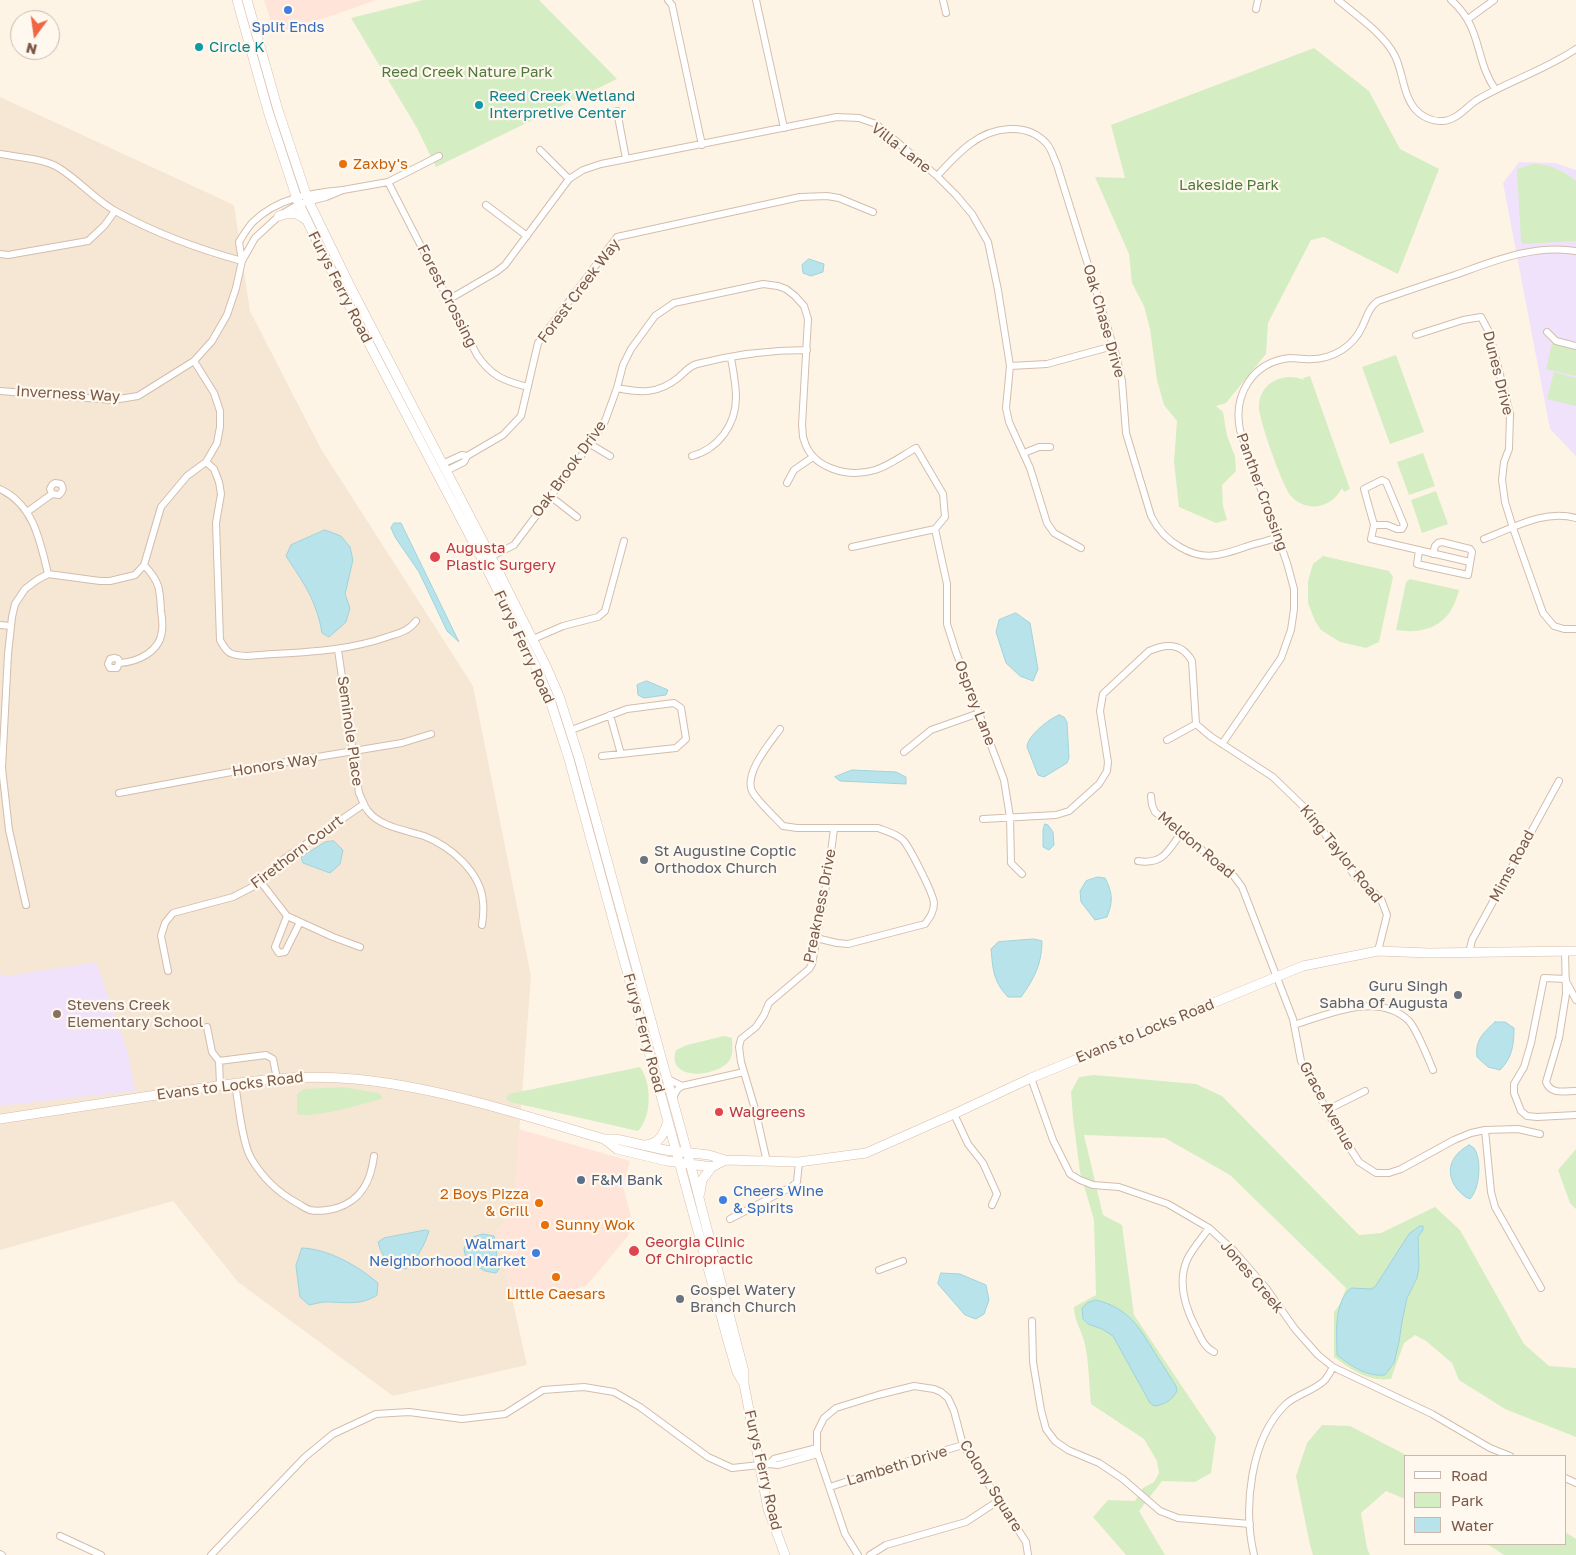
<!DOCTYPE html>
<style>
body{margin:0}
#map{position:relative;width:1576px;height:1555px;overflow:hidden;background:#fef4e6;font-family:"Golos Text",sans-serif}
canvas{display:block}
.legend{position:absolute;left:1404px;top:1455px;width:162px;height:90px;box-sizing:border-box;background:#fff8ee;border:1px solid #cab8ac;margin:0;padding:6px 9px;list-style:none;font-size:15px;color:#7a5948}
.legend li{display:flex;align-items:center;gap:10px;height:25px}
.legend b{width:25px;border:1px solid #cab8ac}
.north{position:absolute;left:10px;top:10px;width:50px;height:50px;box-sizing:border-box;background:#fff8ee;border:1px solid #cab8ac;border-radius:50%;rotate:194deg;font-size:14px;font-weight:700;line-height:20px;text-align:center;color:#7a5948}
.north::after{content:'';display:block;margin:auto;width:18px;height:22px;background:#f16642;clip-path:polygon(50% 0,100% 100%,50% 72%,0 100%)}
</style>
<div id="map">
<canvas width="1576" height="1555"></canvas>
<ul class="legend">
<li><b style="height:6px;background:#fff"></b>Road</li>
<li><b style="height:14px;background:#d5edc3"></b>Park</li>
<li><b style="height:14px;background:#b8e3ea"></b>Water</li>
</ul>
<div class="north">N</div>
</div>
<script>
const ctx = document.querySelector('canvas').getContext('2d');
ctx.lineJoin = 'round';
function paint(path, color) {
  ctx.fillStyle = color;
  ctx.fill(path, 'evenodd');
}
function trace(path, color, width, dash) {
  ctx.strokeStyle = color;
  ctx.lineWidth = width;
  ctx.lineCap = dash ? 'butt' : 'round';
  ctx.setLineDash(dash || []);
  ctx.stroke(path);
}
function write(font, color, halo, rows, align = 'center') {
  ctx.font = font + ' "Golos Text",sans-serif';
  ctx.lineWidth = 4.5;
  ctx.setLineDash([]);
  ctx.textBaseline = 'middle';
  ctx.strokeStyle = halo;
  ctx.fillStyle = color;
  for (const [text, x, y, turn = 0] of rows) {
    ctx.save();
    ctx.translate(x, y);
    ctx.rotate((+turn || 0) * Math.PI / 180);
    ctx.textAlign = isNaN(turn) ? turn : align;
    if (halo) ctx.strokeText(text, 0, 0);
    ctx.fillText(text, 0, 0);
    ctx.restore();
  }
}
const residential = new Path2D(`
 M0,97L234,205L250,311L321,449L473,686L531,976L513,1212L497,1231L527,1365L393,1396L238,1282L173,1201L0,1250Z`);
const commercial = new Path2D(`
 M264,0H376L334,15L275,34Z
 M519,1129L630,1161L623,1186L633,1224L628,1236L587,1285L570,1291L512,1298L497,1231L513,1212Z`);
const education = new Path2D(`
 M1519,162L1555,163L1576,170V456L1550,429L1503,183Z
 M96,962L128,1053L135,1091L0,1106V974L7,976Z`);
const green = new Path2D(`
 M423,0H539L617,79L436,167L417,128L351,18Z
 M1314,48L1369,91L1400,149L1439,169L1398,274L1324,237L1311,240L1268,323L1266,354L1226,403L1216,406L1223,412L1227,436L1235,456L1236,471L1222,485L1223,506L1227,520L1216,523L1179,507L1174,462L1177,421L1164,405L1157,380L1150,329L1144,306L1132,283L1129,254L1095,177L1125,178L1111,125Z
 M1533,164C1549,164 1563,170 1576,181V241L1523,244L1521,241L1517,169Z
 M1552,343L1576,349V376L1546,369Z
 M1396,355L1424,432L1390,444L1362,367Z
 M1554,372L1576,378V406L1547,399Z
 M1310,376L1350,489L1344,492L1342,488C1337,497 1330,504 1319,506C1309,508 1298,504 1291,496C1283,487 1258,418 1259,406C1259,383 1284,371 1304,380L1303,378Z
 M1423,453L1435,486L1409,495L1397,462Z
 M1436,491L1448,524L1422,533L1411,500Z
 M1323,556L1389,571L1393,577L1379,642L1366,648L1340,642L1321,630L1315,621L1308,603V581L1313,564Z
 M1410,579L1459,590C1451,624 1428,635 1396,630L1406,582Z
 M724,1036L732,1038C732,1046 734,1054 729,1061C720,1074 681,1081 675,1062C674,1059 675,1053 676,1050L687,1045Z
 M640,1067C652,1083 652,1117 638,1131L510,1102L506,1098L509,1094Z
 M1094,1075L1196,1084L1222,1096L1359,1235L1381,1233L1435,1207L1460,1230L1524,1344L1549,1366L1576,1368V1437L1505,1409L1459,1380L1452,1363L1426,1341L1415,1335L1404,1343L1391,1379C1368,1382 1352,1370 1334,1357V1312L1340,1304L1346,1288L1230,1175L1165,1138L1084,1135L1103,1215L1122,1225L1134,1315L1216,1437L1211,1473L1195,1482L1162,1481L1139,1511L1165,1555H1126L1093,1517L1108,1500L1135,1501L1143,1488L1154,1482L1159,1473L1157,1461L1144,1439L1091,1404C1089,1385 1089,1359 1084,1341C1081,1329 1074,1320 1074,1307L1096,1295L1094,1220L1080,1172L1073,1118L1071,1092L1079,1077Z
 M343,1087L379,1093L383,1098L375,1101C357,1105 313,1119 297,1114V1094L304,1089Z
 M1576,1149V1209L1570,1203L1558,1170Z
 M1322,1425L1350,1426L1408,1456H1405V1499L1386,1491L1361,1513L1367,1548L1370,1555H1313L1310,1545L1296,1476L1307,1443Z
 M1565,1532L1576,1539V1555H1504L1487,1544H1565Z`);
const water = new Path2D(`
 M809,259L824,264L823,272L811,276L803,273L802,265Z
 M394,523H401L459,642L447,631L419,572L395,537L391,528Z
 M325,530L341,536L350,547L353,560L345,594L350,608L346,622L329,637L322,633C316,599 304,584 286,556L291,545Z
 M1016,613L1030,623L1038,669L1033,681L1020,676L1006,663L996,632L999,620Z
 M647,681L668,690L666,695L644,698L638,695L637,685Z
 M1059,715L1064,717L1067,722L1069,758L1067,763L1044,777L1038,775L1027,747C1027,736 1050,718 1059,715Z
 M852,770L896,772L906,777V784L840,781L835,777Z
 M1045,824L1048,825L1053,832L1054,845L1049,850L1043,847V830Z
 M334,841L343,850L340,864L330,873L303,863L301,857L325,842Z
 M1098,877L1105,878C1113,893 1113,902 1107,917L1095,920L1081,902L1080,891L1086,881Z
 M1034,939L1042,941C1042,964 1034,979 1021,997H1008C993,981 993,970 991,949L998,942Z
 M1495,1022H1505L1514,1028C1514,1045 1512,1058 1500,1070L1488,1067L1477,1057C1475,1040 1483,1033 1495,1022Z
 M1469,1145L1474,1148C1482,1160 1480,1188 1470,1199C1464,1197 1461,1193 1457,1189C1444,1171 1451,1155 1469,1145Z
 M1420,1226H1423V1230L1418,1237L1419,1267L1417,1278L1407,1298L1402,1322L1399,1342L1394,1363L1385,1375C1367,1377 1351,1366 1337,1355C1337,1333 1333,1304 1351,1288L1371,1289L1375,1287L1409,1234Z
 M426,1230L429,1231C424,1246 418,1258 406,1269C390,1266 382,1258 378,1242L384,1238Z
 M483,1234L494,1236L499,1269L496,1273L485,1271L466,1260L464,1249L468,1239Z
 M302,1248C329,1249 358,1266 378,1283L377,1295C362,1306 343,1302 325,1302C320,1302 315,1304 309,1305L300,1297L296,1266Z
 M941,1273L960,1274L986,1285L989,1300L984,1314L976,1319L965,1315L938,1284Z
 M1096,1300C1129,1308 1139,1327 1155,1353C1162,1364 1169,1375 1176,1386L1177,1391C1172,1400 1165,1405 1154,1406L1150,1403L1113,1336L1102,1329L1088,1324L1083,1319L1082,1308L1087,1303Z`);
const street = new Path2D(`
 M668,0L672,5L702,145
 M756,0L784,128
 M943,0L946,13
 M1338,0C1356,15 1384,34 1395,56C1403,72 1403,95 1415,109C1421,116 1432,122 1442,121C1456,121 1466,107 1477,100C1509,81 1545,70 1576,49
 M1451,0C1483,28 1474,58 1495,89
 M1256,9L1258,0
 M1468,19L1494,0
 M617,111L626,159
 M540,150L569,179
 M0,154C17,157 46,159 59,168C80,181 96,201 117,212C157,234 198,249 242,261L236,288L227,315L212,341L194,361L138,396L113,400L0,391
 M937,176C947,165 958,153 970,144C992,127 1027,121 1047,144C1052,150 1054,159 1057,165L1116,355L1122,381L1126,433L1151,516C1158,530 1166,539 1180,547C1205,562 1222,555 1248,546C1258,543 1268,541 1278,537
 M388,182L477,355C491,376 504,381 528,387
 M343,190L326,197L299,204L280,215L255,238L242,261L239,242C243,236 247,228 253,222C277,198 311,193 343,190Z
 M343,190L388,182L439,156
 M486,205L527,236
 M0,254L8,255L88,241L104,226L115,211
 M448,300L496,272L505,265L569,179L583,170L601,164L837,117L859,118L876,124L937,176L956,195L972,214L988,242L998,290L1010,366L1006,408L1009,422L1030,468L1047,523L1054,533L1081,548
 M1547,332L1556,341L1576,346
 M1416,335L1463,320L1481,317L1489,332L1510,414L1509,449L1504,462L1502,480L1505,502L1513,528L1543,613L1554,626L1564,629H1576
 M1010,366L1047,364L1113,346
 M617,388C641,393 658,394 678,378C684,373 689,366 697,364C732,355 770,350 807,350
 M590,444L610,456
 M1024,453L1039,447H1050
 M692,456C718,449 736,425 736,397C736,384 733,370 731,358
 M206,462L214,469L219,482L221,494L216,523L220,640C228,655 231,655 247,656C295,652 341,653 387,637C399,633 409,631 416,621
 M442,464L462,455L467,456
 M446,471L464,462L467,456L503,435L521,416L538,343L617,237L800,197L827,196L839,198L873,212
 M787,483L794,470L813,457
 M0,489C34,505 40,541 48,574
 M550,496L577,517
 M27,512L52,494L59,495C63,491 64,489 61,484L55,483L52,485L50,489L52,494
 M1374,525L1364,489L1382,480L1386,482L1404,525L1402,529H1397L1387,525H1374L1371,539L1470,562
 M935,529L947,584V624L956,652L1004,780L1010,817L1011,863L1022,874
 M1484,539C1513,528 1544,509 1576,518
 M1419,551L1417,564L1468,575L1472,552L1470,549L1442,542L1438,543L1435,546L1433,554
 M488,558L514,545L590,444L605,421L617,388L623,365L631,349L655,316L674,303L763,284L778,286L786,289L795,296L804,306L808,319L802,425C803,430 802,436 804,440C812,469 849,478 875,470C889,466 903,455 916,448L943,494L945,517L935,529L852,547
 M0,625L11,626
 M533,639L563,626L598,617L605,611L624,541
 M338,650L359,793C362,799 364,806 368,811C380,827 406,830 424,836C450,846 481,872 483,902C484,910 483,918 482,925
 M119,663L117,668H110L108,664L110,659L114,658L118,659L119,663C139,662 160,651 162,631C163,624 162,617 161,611C160,589 160,582 144,565
 M610,715L621,754
 M780,729C770,743 744,773 752,791C758,802 774,816 783,826L797,828H878C886,831 897,834 903,840C910,848 933,893 934,903C934,912 930,917 925,924L848,944L837,943L816,938
 M570,732L574,729L627,709L674,703L681,708L686,739L676,748L602,756
 M1167,740L1196,724
 M1222,744L1281,658L1291,630L1294,609V589L1287,563L1240,430C1233,395 1252,362 1290,358C1295,358 1300,359 1305,359C1319,360 1331,357 1342,350C1351,344 1358,336 1362,327C1367,317 1369,307 1378,301C1404,292 1430,283 1455,275C1494,261 1534,244 1576,251
 M904,752L931,730L979,713
 M119,793L269,765L402,743L431,734
 M1151,796L1152,805L1155,812L1233,875L1242,887L1293,1019L1301,1061L1333,1122L1359,1162L1376,1173H1389L1401,1169L1454,1140L1471,1133L1485,1130L1518,1129L1540,1134
 M983,819L1056,815L1069,811L1099,784L1107,771L1108,762L1100,711L1103,694L1149,651C1167,643 1182,643 1192,661L1196,724L1210,736L1273,777L1310,813L1355,876L1381,899L1387,915L1378,951
 M1138,861C1163,865 1168,851 1181,833
 M260,881L287,916L333,937L360,947
 M26,905L9,830L2,768L8,654L12,617L15,604L25,589L37,580L48,574L100,581H110L135,575L144,565L161,507L187,476L206,462L217,443L220,427V411L214,393L194,361
 M287,916L275,947L279,953L285,952L300,922
 M1565,951L1566,994L1559,1038L1546,1082C1551,1095 1564,1091 1576,1091
 M1469,953L1472,940L1559,781
 M168,971L161,936L165,923L173,913L233,897L256,885L284,859L364,804
 M1566,979L1544,978L1531,1043L1524,1067L1514,1084V1093L1521,1111L1527,1116L1537,1117L1576,1115
 M1567,983L1576,1000
 M1294,1025C1328,1014 1379,991 1409,1021C1417,1030 1428,1058 1433,1070
 M207,1027L212,1052L219,1061L220,1085
 M219,1061L266,1055L273,1059L277,1079
 M666,1078L682,1086
 M1031,1078L1053,1140L1070,1174L1080,1180L1093,1185L1119,1187L1168,1204L1209,1228L1234,1251L1266,1288L1295,1329L1318,1355L1333,1367L1432,1414L1490,1448L1510,1456
 M235,1083C238,1101 242,1143 251,1158C262,1177 277,1192 297,1203C301,1205 306,1209 310,1210C319,1212 329,1210 337,1208C362,1200 371,1180 374,1156
 M672,1100L677,1090L682,1086L744,1072
 M1327,1110L1365,1091
 M954,1114L968,1144L983,1163L997,1194L992,1205
 M1485,1130L1491,1192L1495,1207L1541,1288
 M767,1162L755,1109L741,1062L739,1047L741,1039L756,1027L764,1015L769,1003L809,969L812,964L828,875L834,829
 M730,1219L791,1187L797,1182L799,1162
 M1209,1228C1202,1238 1192,1249 1187,1260C1177,1283 1185,1307 1196,1328C1201,1338 1204,1347 1214,1352
 M879,1270L903,1261
 M1032,1321L1033,1362L1041,1410L1046,1429L1055,1441L1068,1450L1099,1463L1123,1479L1160,1511L1178,1518L1250,1524
 M769,1464L774,1459L817,1448
 M1565,1478L1576,1483
 M830,1487L899,1464L963,1445
 M60,1536L101,1555
 M0,1554L2,1555
 M211,1555L305,1457L333,1434L376,1414L409,1412L462,1419L505,1414L543,1390L584,1387L614,1392L640,1407L708,1457L732,1468L769,1464L778,1465L818,1454
 M858,1555L845,1534L817,1451V1432L824,1418L836,1408L878,1395L914,1386L934,1389L941,1392L948,1398L954,1411L963,1445L1026,1542L1028,1555
 M870,1555L886,1545L966,1522L998,1501
 M1254,1555C1243,1508 1250,1439 1286,1404C1297,1394 1314,1391 1325,1380C1328,1376 1331,1371 1333,1367`);
const secondary = new Path2D(`
 M237,0L268,111L298,202L341,290L481,557L537,669L549,697L569,759L728,1341L737,1372L744,1384
 M247,0L278,110L308,200L350,286L491,557L546,666L559,696L579,758L689,1159L744,1372V1384L768,1509L785,1555
 M279,216C290,212 297,212 306,220
 M0,1119C59,1110 118,1101 176,1092C235,1083 294,1073 354,1079C439,1087 522,1115 604,1139
 M646,1145C660,1143 663,1135 668,1122
 M725,1160L712,1167L667,1161L617,1149L604,1139H616L665,1150L709,1155L725,1160L799,1162L866,1153L954,1114L1031,1078L1303,966L1378,951L1429,953L1576,951
 M700,1193L702,1180L712,1167`);
const markers = [
 [288,10,5,"#3f7fe0"],
 [199,47,5,"#0f9aa8"],
 [479,105,5,"#0f9aa8"],
 [343,164,5,"#e8710a"],
 [435,557,6,"#e0444e"],
 [644,860,5,"#6b7280"],
 [1458,995,5,"#6b7280"],
 [57,1014,5,"#8d6e63"],
 [719,1112,5,"#e0444e"],
 [581,1180,5,"#5c6f8a"],
 [723,1200,5,"#3f7fe0"],
 [539,1203,5,"#e8710a"],
 [545,1225,5,"#e8710a"],
 [634,1251,6,"#e0444e"],
 [536,1253,5,"#3f7fe0"],
 [556,1277,5,"#e8710a"],
 [680,1299,5,"#6b7280"]
];
const shopNames = [
 ["Split Ends",288,27],
 ["Cheers Wine",733,1191,"left"],
 ["& Spirits",733,1208,"left"],
 ["Walmart",526,1244,"right"],
 ["Neighborhood Market",526,1261,"right"]
];
const cultureNames = [
 ["Circle K",209,47],
 ["Reed Creek Wetland",489,96],
 ["Interpretive Center",489,113]
];
const parkNames = [
 ["Reed Creek Nature Park",467,72],
 ["Lakeside Park",1229,185]
];
const streetNames = [
 ["Villa Lane",901,148,38],
 ["Furys Ferry Road",340,287,63],
 ["Forest Creek Way",579,291,-53],
 ["Forest Crossing",447,296,63],
 ["Oak Chase Drive",1104,321,74],
 ["Dunes Drive",1498,373,76],
 ["Inverness Way",68,394,3],
 ["Oak Brook Drive",569,469,-54],
 ["Panther Crossing",1262,492,70],
 ["Furys Ferry Road",524,647,65],
 ["Osprey Lane",975,703,69],
 ["Seminole Place",350,731,82],
 ["Honors Way",275,765,-9],
 ["Meldon Road",1196,845,40],
 ["Firethorn Court",297,852,-37],
 ["King Taylor Road",1341,854,51],
 ["Mims Road",1512,866,-62],
 ["Preakness Drive",820,906,-79],
 ["Evans to Locks Road",1145,1031,-22],
 ["Furys Ferry Road",644,1033,75],
 ["Evans to Locks Road",230,1086,-7],
 ["Grace Avenue",1327,1106,61],
 ["Jones Creek",1252,1277,50],
 ["Lambeth Drive",897,1466,-17],
 ["Furys Ferry Road",763,1470,77],
 ["Colony Square",991,1486,58]
];
const foodNames = [
 ["Zaxby's",353,164],
 ["2 Boys Pizza",529,1194,"right"],
 ["& Grill",529,1211,"right"],
 ["Sunny Wok",555,1225],
 ["Little Caesars",556,1294,"center"]
];
const healthNames = [
 ["Augusta",446,548],
 ["Plastic Surgery",446,565],
 ["Walgreens",729,1112],
 ["Georgia Clinic",645,1242],
 ["Of Chiropractic",645,1259]
];
const worshipNames = [
 ["St Augustine Coptic",654,851],
 ["Orthodox Church",654,868],
 ["Guru Singh",1448,986,"right"],
 ["Sabha Of Augusta",1448,1003,"right"],
 ["Gospel Watery",690,1290],
 ["Branch Church",690,1307]
];
const educationNames = [
 ["Stevens Creek",67,1005],
 ["Elementary School",67,1022]
];
const serviceNames = [
 ["F&M Bank",591,1180]
];
paint(residential, '#f6e6d4');
paint(commercial, '#ffe4d9');
paint(education, '#f1e2fb');
paint(green, '#d5edc3');
paint(water, '#b8e3ea');
trace(water, '#9ed4dc', 1);
trace(street, '#d4bdad', 8);
trace(secondary, '#d7bdaa', 10);
trace(street, '#fff', 6);
trace(secondary, '#fff', 9);
for (const [x, y, r, color] of markers) {
  const dot = new Path2D();
  dot.arc(x, y, r, 0, 2 * Math.PI);
  ctx.fillStyle = color;
  ctx.fill(dot);
  trace(dot, '#fff8ee', 2);
}
write('15px', '#366cbe', '#fff8ee', shopNames);
write('15px', '#0d838f', '#fff8ee', cultureNames, 'left');
write('15px', '#507a3c', '#fff8ee', parkNames);
write('15px', '#7a5948', '#fff8ee', streetNames);
write('15px', '#c56008', '#fff8ee', foodNames, 'left');
write('15px', '#be3a42', '#fff8ee', healthNames, 'left');
write('15px', '#5b616d', '#fff8ee', worshipNames, 'left');
write('15px', '#785e54', '#fff8ee', educationNames, 'left');
write('15px', '#4e5e75', '#fff8ee', serviceNames, 'left');
</script>
